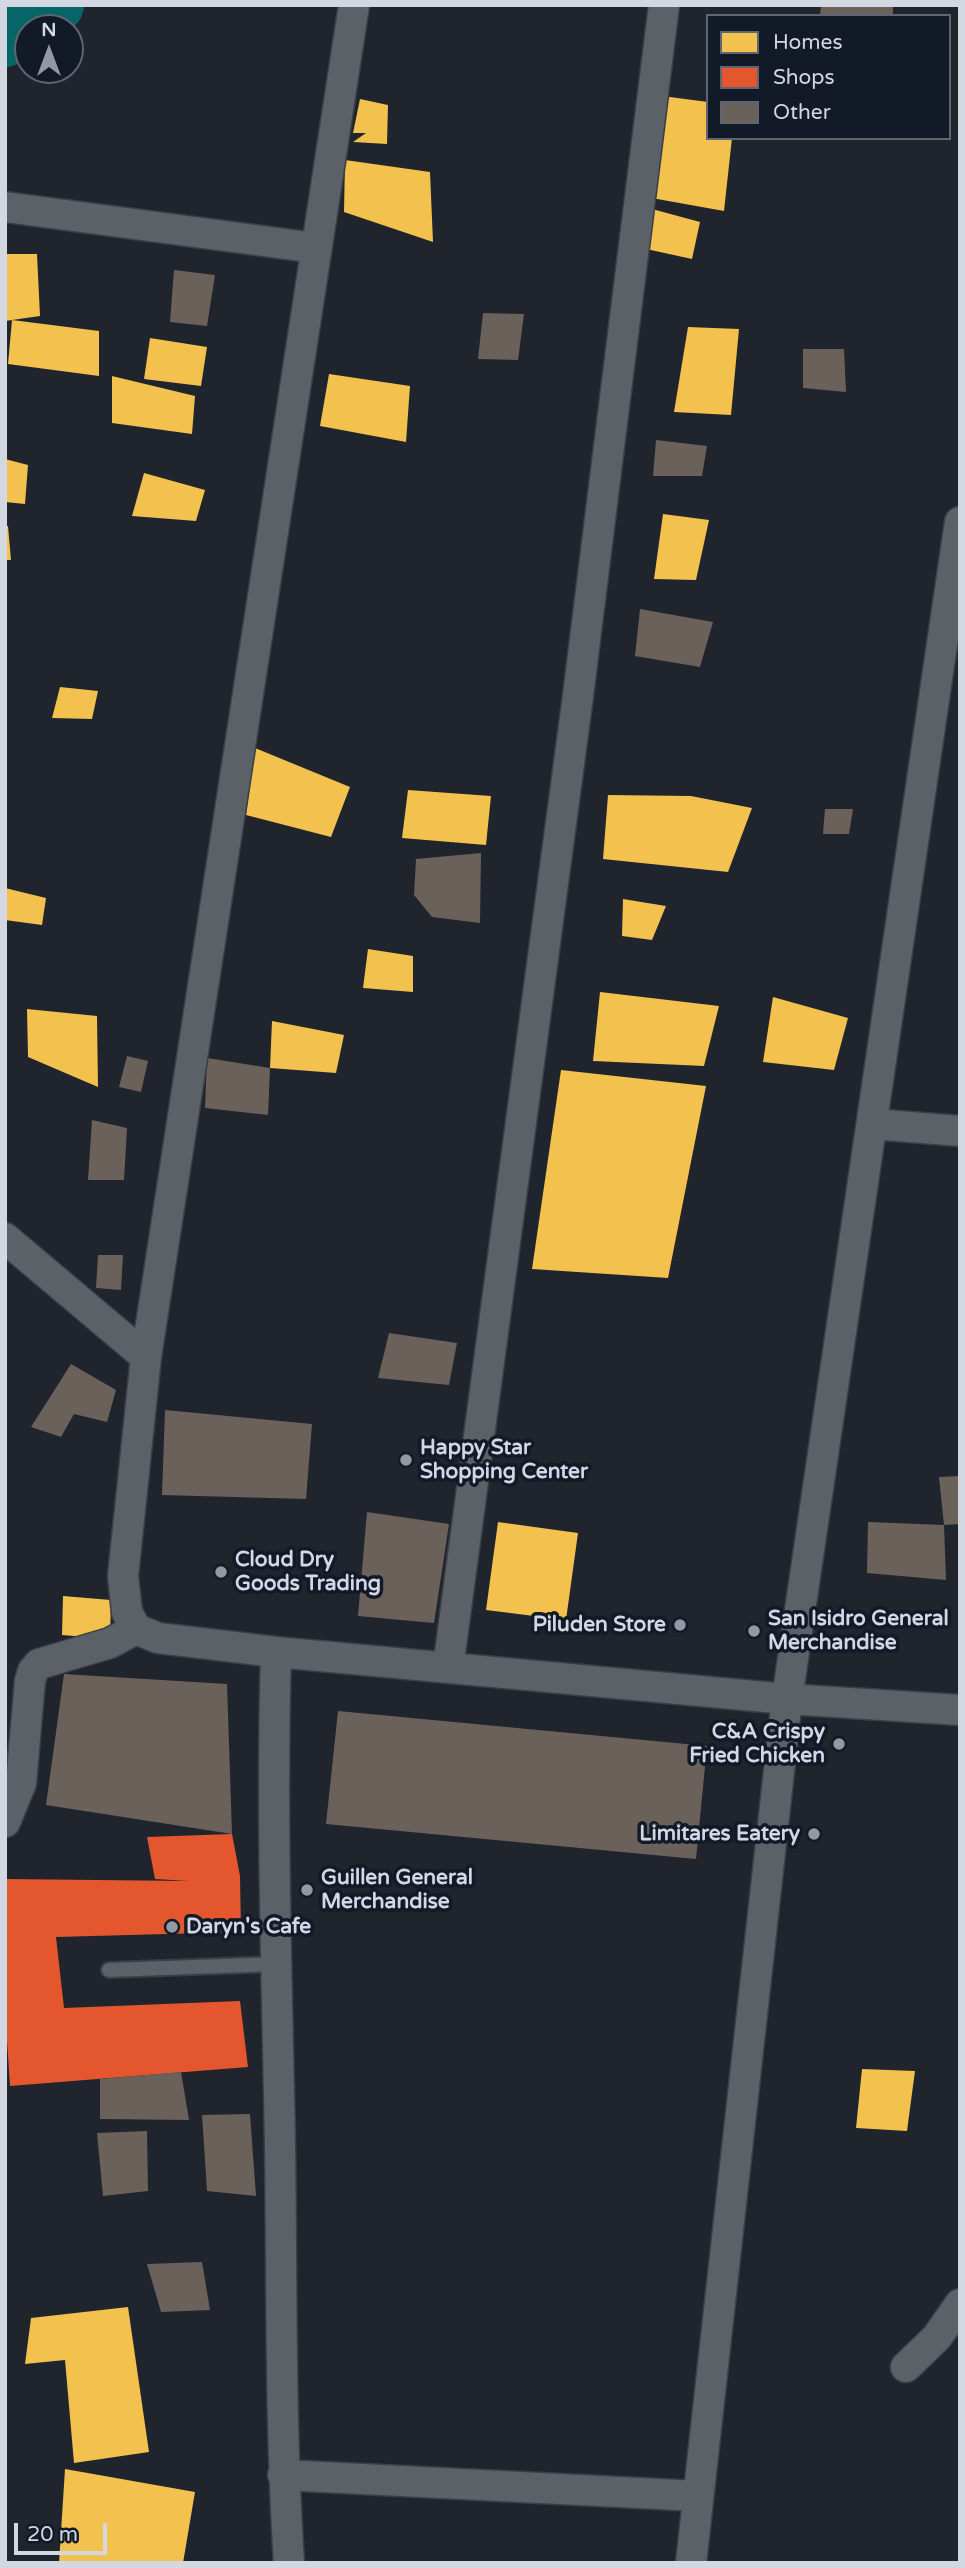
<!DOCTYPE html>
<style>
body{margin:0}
#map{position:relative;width:965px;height:2568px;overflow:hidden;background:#20242d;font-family:"Varela Round",sans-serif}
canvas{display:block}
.frame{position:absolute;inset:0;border:7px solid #d2d7e2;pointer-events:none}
.legend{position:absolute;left:706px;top:14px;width:245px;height:126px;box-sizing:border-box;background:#121927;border:2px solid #5f6572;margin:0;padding:9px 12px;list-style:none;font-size:21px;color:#d2d7e2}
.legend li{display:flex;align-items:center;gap:14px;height:35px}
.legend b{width:35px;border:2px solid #5f6572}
.north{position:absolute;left:14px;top:14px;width:70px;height:70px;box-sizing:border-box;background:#121927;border:2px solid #5f6572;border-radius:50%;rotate:0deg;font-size:19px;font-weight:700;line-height:28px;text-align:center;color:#d2d7e2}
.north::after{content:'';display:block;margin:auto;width:24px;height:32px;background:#9498a3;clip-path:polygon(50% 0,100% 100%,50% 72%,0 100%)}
.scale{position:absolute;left:14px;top:2523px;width:93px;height:32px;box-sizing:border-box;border:4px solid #d2d7e2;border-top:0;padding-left:9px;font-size:21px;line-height:24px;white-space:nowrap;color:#d2d7e2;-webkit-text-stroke:5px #121927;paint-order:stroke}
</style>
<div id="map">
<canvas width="965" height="2568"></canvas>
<div class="frame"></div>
<ul class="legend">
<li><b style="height:19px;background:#f2c14e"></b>Homes</li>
<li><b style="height:19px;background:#e4572e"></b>Shops</li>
<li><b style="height:19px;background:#6b615b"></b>Other</li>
</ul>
<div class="north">N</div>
<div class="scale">20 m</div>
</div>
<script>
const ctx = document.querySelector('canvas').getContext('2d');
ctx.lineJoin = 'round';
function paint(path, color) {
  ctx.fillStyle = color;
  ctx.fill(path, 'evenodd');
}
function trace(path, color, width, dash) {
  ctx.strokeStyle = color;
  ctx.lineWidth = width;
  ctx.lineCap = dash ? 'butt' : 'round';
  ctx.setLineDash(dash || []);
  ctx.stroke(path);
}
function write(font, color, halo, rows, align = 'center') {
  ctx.font = font + ' "Varela Round",sans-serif';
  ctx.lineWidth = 7;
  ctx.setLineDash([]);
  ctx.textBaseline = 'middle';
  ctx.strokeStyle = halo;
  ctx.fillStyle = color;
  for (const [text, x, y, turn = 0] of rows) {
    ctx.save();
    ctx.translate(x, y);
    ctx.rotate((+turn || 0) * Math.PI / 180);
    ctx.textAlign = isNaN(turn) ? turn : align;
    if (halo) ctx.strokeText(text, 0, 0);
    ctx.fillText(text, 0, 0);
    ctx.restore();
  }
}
const homes = new Path2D(`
 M662,96L708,102V138H732L724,211L646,197Z
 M360,99L388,105L387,144L353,142L366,133H353Z
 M345,160L430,172L433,242L344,212Z
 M641,206L700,222L692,259L637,247Z
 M5,254H37L40,316L5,321Z
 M12,320L99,331V376L8,364Z
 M688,327L739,329L731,415L674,412Z
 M150,338L207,347L201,386L144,379Z
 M329,374L410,386L406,442L320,426Z
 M112,376L195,396L192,434L112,423Z
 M5,459L28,465L25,504L5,502Z
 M144,473L205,490L196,521L132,516Z
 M663,514L709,520L696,580L654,579Z
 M5,526H8L11,560H5Z
 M60,687L98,691L92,719L52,718Z
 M255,748L350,787L331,837L246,815Z
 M408,790L491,796L486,845L402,838Z
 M608,795L691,796L752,808L728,872L603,859Z
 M5,888L46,898L42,925L5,920Z
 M623,899L666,906L652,940L622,936Z
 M368,949L413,956V992L363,988Z
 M600,992L719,1006L704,1066L593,1061Z
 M773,997L848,1018L834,1070L763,1062Z
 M27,1009L97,1016L98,1087L28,1057Z
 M272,1021L344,1035L336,1073L270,1068Z
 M561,1070L706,1086L668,1278L532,1269Z
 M498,1522L578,1533L566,1620L486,1610Z
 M63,1596L111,1600L110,1639L62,1635Z
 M862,2069L915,2071L907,2131L856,2128Z
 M128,2307L149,2452L74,2463L65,2360L25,2364L31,2318Z
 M65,2469L195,2492L183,2563H59Z`);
const shops = new Path2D(`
 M232,1834L240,1876L241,1932L56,1937L64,2008L240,2001L248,2067L10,2086L5,2010V1879L189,1881L155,1879L147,1837Z`);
const river = new Path2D(`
 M5,39L56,5`);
const building = new Path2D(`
 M821,5H893V16H820Z
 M174,270L215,275L207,326L170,322Z
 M483,313L524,314L518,360L478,359Z
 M803,349H844L846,392L803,388Z
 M656,440L707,446L702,476H653Z
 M640,609L713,622L700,667L635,656Z
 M825,809H853L849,834H823Z
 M481,853L480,923L432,917L414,895L416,859Z
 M127,1056L148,1061L141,1092L119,1087Z
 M207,1058L270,1068L268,1115L205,1108Z
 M92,1120L127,1128L124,1180H88Z
 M98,1255H123L121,1290L96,1288Z
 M389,1333L457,1343L449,1385L378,1378Z
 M71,1364L116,1390L107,1422L74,1414L61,1437L31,1427Z
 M165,1410L312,1424L306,1499L162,1495Z
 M960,1476V1524L944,1525L939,1477Z
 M367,1512L449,1524L434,1623L358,1616Z
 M868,1522L944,1525L946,1580L867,1573Z
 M64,1674L227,1684L232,1834L46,1805Z
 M338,1711L707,1746L696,1859L326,1824Z
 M181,2072L189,2120L100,2119V2079Z
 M250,2114L256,2196L207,2191L202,2115Z
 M147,2131L148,2191L103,2196L97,2133Z
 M202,2262L210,2310L161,2312L147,2264Z`);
const lane = new Path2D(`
 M109,1970L277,1964`);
const street = new Path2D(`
 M354,5L146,1357L123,1576L127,1612L136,1629L158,1638L276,1652L787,1699L960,1710
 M5,207L316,248
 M872,1124L960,1131
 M5,1238L146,1357
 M276,1652C271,1816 277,1980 280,2144C282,2284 280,2424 289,2563
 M448,1668L578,696L664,5
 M5,1822L21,1783L30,1681L33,1671L39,1664L110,1643L136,1629
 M906,2367L937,2337L960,2304
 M283,2475L698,2496
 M691,2563L787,1699L960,522`);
const markers = [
 [406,1460,7,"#9498a3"],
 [221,1572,7,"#9498a3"],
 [680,1625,7,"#9498a3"],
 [754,1631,7,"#9498a3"],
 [839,1744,7,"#9498a3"],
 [814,1834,7,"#9498a3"],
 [307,1890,7,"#9498a3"],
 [172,1927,7,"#9498a3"]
];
const poiNames = [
 ["Happy Star",420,1448],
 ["Shopping Center",420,1472],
 ["Cloud Dry",235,1560],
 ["Goods Trading",235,1584],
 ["San Isidro General",768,1619],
 ["Merchandise",768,1643],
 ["Piluden Store",666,1625,"right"],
 ["C&A Crispy",825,1732,"right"],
 ["Fried Chicken",825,1756,"right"],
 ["Limitares Eatery",800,1834,"right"],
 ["Guillen General",321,1878],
 ["Merchandise",321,1902],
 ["Daryn's Cafe",186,1927]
];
paint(homes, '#f2c14e');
paint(shops, '#e4572e');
trace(river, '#056567', 56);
paint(building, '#6b615b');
trace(lane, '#3b3e46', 18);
trace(street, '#3b3e46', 33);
trace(lane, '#5c6067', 14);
trace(street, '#5c6067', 30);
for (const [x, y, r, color] of markers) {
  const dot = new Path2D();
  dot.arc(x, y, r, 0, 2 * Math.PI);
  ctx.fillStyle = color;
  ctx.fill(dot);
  trace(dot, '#121927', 2.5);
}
write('bold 21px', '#d2d7e2', '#121927', poiNames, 'left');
</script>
